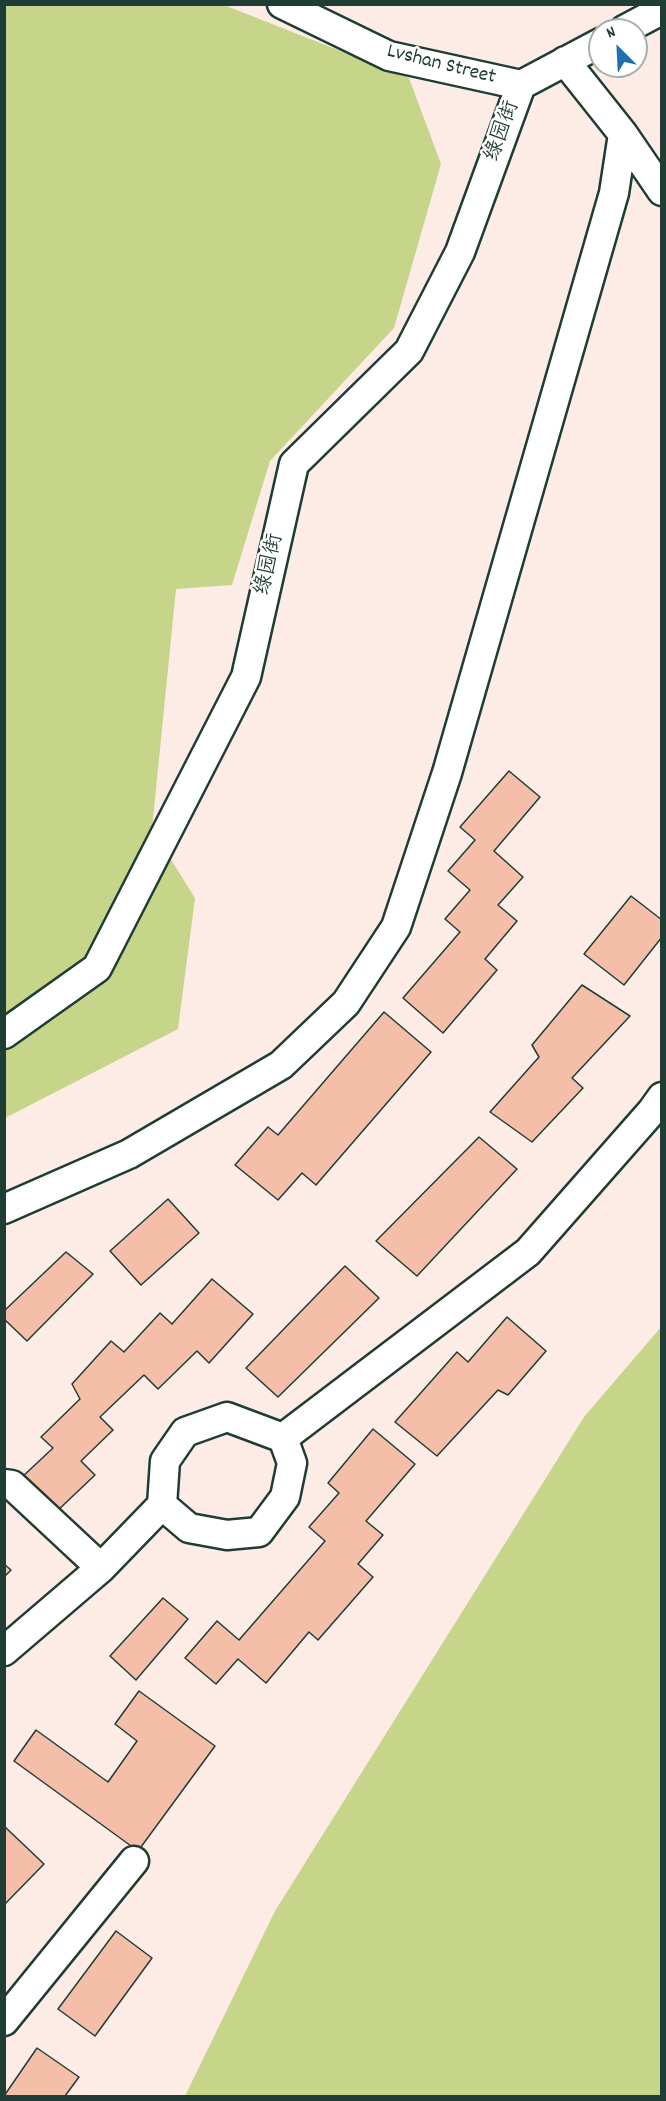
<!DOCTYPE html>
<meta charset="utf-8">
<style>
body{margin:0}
#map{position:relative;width:666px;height:2101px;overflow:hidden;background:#fcece5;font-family:Dekko,sans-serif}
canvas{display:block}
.frame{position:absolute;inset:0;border:6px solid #1f3d34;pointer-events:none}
.north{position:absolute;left:588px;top:18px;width:60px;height:60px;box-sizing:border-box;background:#fff;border:2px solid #a5b1ae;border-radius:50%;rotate:336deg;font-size:16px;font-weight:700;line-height:24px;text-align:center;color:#1f3d34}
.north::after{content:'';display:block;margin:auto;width:21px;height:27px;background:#1f6fb2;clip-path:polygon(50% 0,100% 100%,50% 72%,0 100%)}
</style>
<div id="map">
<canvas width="666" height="2101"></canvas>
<div class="frame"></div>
<div class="north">N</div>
</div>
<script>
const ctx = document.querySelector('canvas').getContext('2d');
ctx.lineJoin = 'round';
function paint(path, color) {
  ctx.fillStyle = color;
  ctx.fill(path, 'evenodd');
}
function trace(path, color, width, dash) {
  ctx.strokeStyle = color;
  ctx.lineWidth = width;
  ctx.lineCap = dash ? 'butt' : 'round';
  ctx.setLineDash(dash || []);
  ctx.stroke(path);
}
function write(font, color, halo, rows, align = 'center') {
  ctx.font = font + ' Dekko,"LXGW WenKai TC",sans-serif';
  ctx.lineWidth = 5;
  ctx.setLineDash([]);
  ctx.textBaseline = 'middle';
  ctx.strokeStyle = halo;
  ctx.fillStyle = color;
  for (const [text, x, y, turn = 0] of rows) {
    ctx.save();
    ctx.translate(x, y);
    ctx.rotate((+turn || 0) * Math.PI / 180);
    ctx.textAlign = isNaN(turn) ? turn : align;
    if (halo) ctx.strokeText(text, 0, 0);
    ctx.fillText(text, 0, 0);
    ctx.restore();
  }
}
const green = new Path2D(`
 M5,5H224L409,78L441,164L394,328L270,461L232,585L176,589L152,829L195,898L178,1029L5,1118Z
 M661,1327V2096H185L275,1911L584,1417Z`);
const building = new Path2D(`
 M509,771L540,797L494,851L523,877L498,905L517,921L485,959L497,970L443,1033L403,998L460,932L445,919L470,890L448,871L475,840L460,827Z
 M631,896L662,920V937L624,985L584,954Z
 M582,985L630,1016L572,1078L583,1088L532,1142L490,1112L539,1057L532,1045Z
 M384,1012L431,1052L316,1185L302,1173L278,1200L235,1165L268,1127L278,1135Z
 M479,1137L517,1169L417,1276L376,1241Z
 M168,1199L199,1233L141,1285L110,1251Z
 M66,1252L93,1274L27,1341L4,1319V1311Z
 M345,1266L379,1298L278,1397L246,1368Z
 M212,1279L253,1314L209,1363L197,1351L158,1389L144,1375L100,1417L113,1430L81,1461L95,1475L55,1513L21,1478L53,1448L41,1437L80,1399L72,1384L111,1341L124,1352L160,1313L172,1324Z
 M507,1317L546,1351L508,1395L498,1390L437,1456L395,1422L457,1352L468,1362Z
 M373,1429L415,1464L366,1521L383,1535L358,1564L373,1577L318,1640L309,1632L266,1683L238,1659L216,1684L185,1658L217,1621L239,1640L325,1541L309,1527L339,1493L328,1483Z
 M4,1564L11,1570L4,1577Z
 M163,1598L188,1619L136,1680L110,1656Z
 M139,1691L215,1746L138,1851L14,1761L36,1730L108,1782L137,1741L115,1724Z
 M4,1826L44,1864L4,1905Z
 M116,1931L152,1958L95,2036L58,2009Z
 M37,2048L79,2077L65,2096H4Z`);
const minor = new Path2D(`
 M282,4L389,56L521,85L600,43
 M624,30L658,12L662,6
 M565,61L623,134L662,191
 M4,1034L97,968L246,677L294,464L409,351L460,252L521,85
 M4,1209L129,1154L281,1065L346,1003L396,927L447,773L614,193L623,134
 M283,1438L528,1252L652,1111L662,1097
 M4,1484L12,1485L101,1568
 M4,1651L101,1568L162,1505L165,1461L185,1432L227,1417L283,1438L292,1463L285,1497L259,1532L227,1535L189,1528L162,1505
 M4,2021L134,1861`);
const streetNames = [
 ["Lvshan Street",441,66,14],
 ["绿园街",504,132,-70],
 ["绿园街",271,565,-77]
];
paint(green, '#c6d589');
paint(building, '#f5bea9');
trace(building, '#1f3d34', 1.5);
trace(minor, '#1f3d34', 33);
trace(minor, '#fff', 28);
write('21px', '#1f3d34', '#fff', streetNames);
</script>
